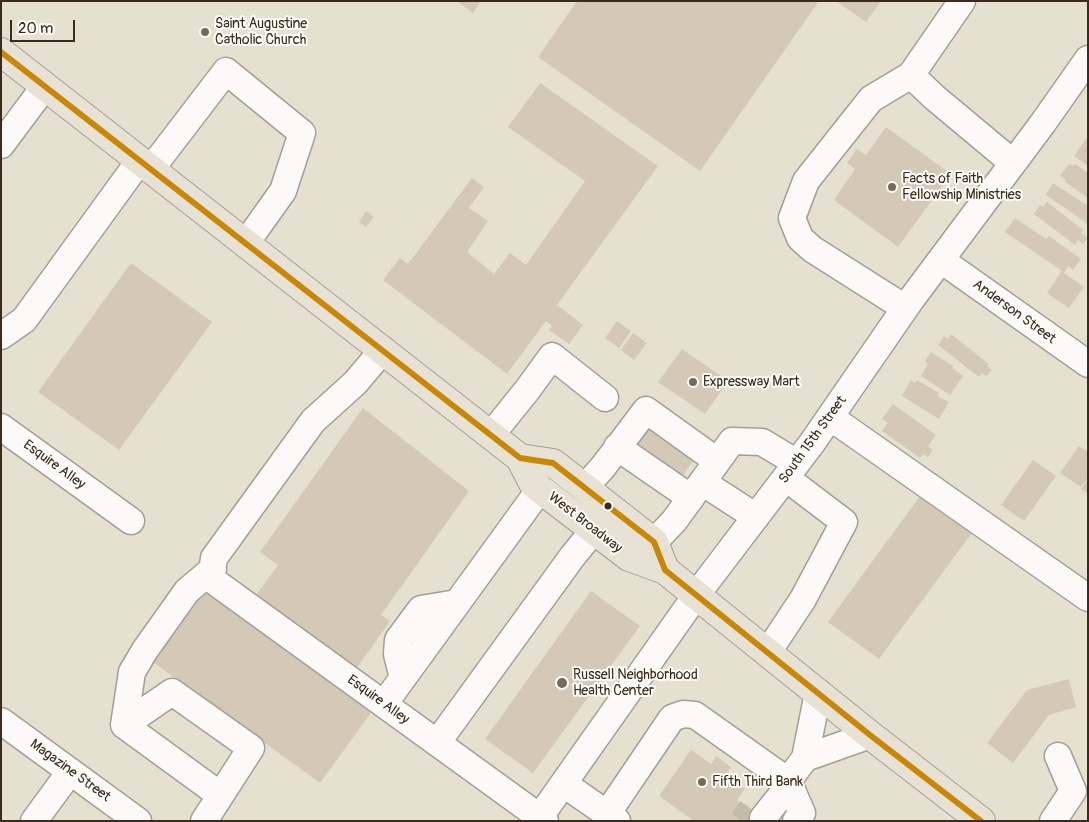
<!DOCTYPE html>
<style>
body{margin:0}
#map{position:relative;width:1089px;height:822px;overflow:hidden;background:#e5e0d0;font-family:Pangolin,sans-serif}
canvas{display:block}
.frame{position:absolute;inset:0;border:2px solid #3b2a1e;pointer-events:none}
.scale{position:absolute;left:10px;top:20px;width:65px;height:22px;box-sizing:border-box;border:2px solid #3b2a1e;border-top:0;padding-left:6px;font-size:15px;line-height:18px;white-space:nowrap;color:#3b2a1e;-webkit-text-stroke:4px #fdfcf7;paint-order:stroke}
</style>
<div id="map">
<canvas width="1089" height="822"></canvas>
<div class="frame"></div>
<div class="scale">20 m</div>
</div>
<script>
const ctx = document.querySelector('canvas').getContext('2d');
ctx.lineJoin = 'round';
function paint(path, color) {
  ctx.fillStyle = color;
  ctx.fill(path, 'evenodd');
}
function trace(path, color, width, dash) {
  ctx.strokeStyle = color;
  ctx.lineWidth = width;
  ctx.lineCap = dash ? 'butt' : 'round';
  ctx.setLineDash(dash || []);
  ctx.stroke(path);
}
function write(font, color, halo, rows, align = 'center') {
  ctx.font = font + ' Pangolin,sans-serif';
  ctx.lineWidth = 4;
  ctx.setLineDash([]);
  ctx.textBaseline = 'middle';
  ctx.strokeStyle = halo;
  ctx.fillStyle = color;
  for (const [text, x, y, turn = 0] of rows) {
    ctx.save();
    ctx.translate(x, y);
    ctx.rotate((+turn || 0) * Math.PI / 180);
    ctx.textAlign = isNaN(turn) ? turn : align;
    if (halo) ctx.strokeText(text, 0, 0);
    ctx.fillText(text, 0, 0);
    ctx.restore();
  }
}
const building = new Path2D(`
 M457,1H481L473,13Z
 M577,1H819L700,171L538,57Z
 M836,1H881L866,22Z
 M540,83L658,166L557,305L583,325L569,344L549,330L552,326L546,321L507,374L383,280L400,258L408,264L472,178L484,187L469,208L488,221L467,252L494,274L510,253L526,265L585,181L508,127Z
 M886,127L951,174L898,247L834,200L855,169L847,163L857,149L866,155Z
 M1088,136V166L1074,156Z
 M1069,164L1073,166L1075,164L1088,173V198L1064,181L1066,180L1060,176Z
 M1053,183L1088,206V224L1046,195Z
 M1047,202L1083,230L1081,233L1088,238L1083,244L1078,240L1075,245L1034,214L1040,205L1043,207Z
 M366,211L374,217L366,227L359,222Z
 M1015,218L1046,239L1049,236L1081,259L1073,270L1068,266L1064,273L1084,287L1069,308L1047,293L1062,271L1005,232Z
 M131,263L212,322L119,450L38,392Z
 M617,321L631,331L619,348L605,338Z
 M633,333L647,343L634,360L621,350Z
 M951,334L989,364L987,366L992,370L986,376L982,373L979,377L938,345L944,336L948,339Z
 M682,349L728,381L705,414L658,382Z
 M931,352L953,366L952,368L963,376L950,395L921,376L928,364L925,361Z
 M911,380L915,383L917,380L939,393L938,396L949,402L939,419L902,396Z
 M893,404L936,435L928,446L933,450L928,457L923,454L920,458L882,431L888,423L882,419Z
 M363,408L469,491L381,615L390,621L357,668L346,660L344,664L254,598L278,565L260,552Z
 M658,414L703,446L675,487L629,455Z
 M1079,446L1086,451L1088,448V478L1081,487L1060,473Z
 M1033,460L1056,476L1024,521L1001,505Z
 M1088,479V493L1081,489Z
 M923,492L974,530L879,659L828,622Z
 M206,590L373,710L320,783L153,662Z
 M591,591L640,626L533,773L485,739Z
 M1069,679L1076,707L1049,715L1013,763L987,743L1027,690Z
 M691,750L711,764L716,756L731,767L725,775L745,789L737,800L767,821H694L659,796Z`);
const minorTunnel = new Path2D(`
 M742,821L751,809`);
const minor = new Path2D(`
 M962,1L911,75L934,97L1013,163
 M1,145L45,86
 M151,169L226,71L302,133L283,191L246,243
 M941,260L1088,364
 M905,308L812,249L800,238L792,218L806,181L871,99L911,75
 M1,336L24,320L140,160
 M383,350L355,383L313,421L214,558L211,579L545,821
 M830,417L1088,598
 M1,427L131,521
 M491,435L528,389L552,356L605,398
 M617,447L691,498
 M702,482L756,517
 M585,487L603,467L646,410L717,461
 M654,542L674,521L732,441L762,442L797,463
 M768,652L803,599L844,522L786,478
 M403,678L397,654L398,640L421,609L457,603
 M384,704L540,489
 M1,721L138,821
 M124,725L132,672L145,650L187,591L213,569
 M437,743L572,557L594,530
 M805,758L870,735
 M564,784L607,814
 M763,818L787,788L788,781L805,758L818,693
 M34,821L70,772
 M204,821L251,748L172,692L124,725L220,795
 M537,821L697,594L812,443L910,301L1043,123L1088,59
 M617,821L607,814L672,718L683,714L695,715L788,781L802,813L796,821
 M1053,821L1073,791L1058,756`);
const major = new Path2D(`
 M1,52L520,458L533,483L540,489L629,557L665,570L870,735L981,821
 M520,458L553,463L654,542L665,570`);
const bus1 = new Path2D(`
 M1,52L520,458L553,463L654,542L665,570L870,735L981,821`);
const markers = [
 [205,32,5,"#766a5c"],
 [892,187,5,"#766a5c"],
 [693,382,5,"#766a5c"],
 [608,506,4.5,"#3b2a1e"],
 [562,683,6,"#766a5c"],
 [702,782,5,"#766a5c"]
];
const poiNames = [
 ["Saint Augustine",215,24],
 ["Catholic Church",215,40],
 ["Facts of Faith",902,179],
 ["Fellowship Ministries",902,195],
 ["Expressway Mart",703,382],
 ["Russell Neighborhood",573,675],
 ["Health Center",573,691],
 ["Fifth Third Bank",712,782]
];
const streetNames = [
 ["Anderson Street",1014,312,36],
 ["South 15th Street",813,440,-54],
 ["Esquire Alley",54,465,36],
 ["West Broadway",585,523,38],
 ["Esquire Alley",378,700,36],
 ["Magazine Street",70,771,36]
];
paint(building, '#d4c9b7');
trace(minorTunnel, '#c3bcac', 26, [26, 13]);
trace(minor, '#a49f95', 29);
trace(major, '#a49f95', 30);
trace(minor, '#fbfaf8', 26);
trace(major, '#e8e2d4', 28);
trace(bus1, '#c88708', 6);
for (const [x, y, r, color] of markers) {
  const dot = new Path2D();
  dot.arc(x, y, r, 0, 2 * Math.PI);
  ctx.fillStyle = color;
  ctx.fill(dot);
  trace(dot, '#fdfcf7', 2);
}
write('14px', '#3b2a1e', '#fdfcf7', poiNames, 'left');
write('14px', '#3b2a1e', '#fdfcf7', streetNames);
</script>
